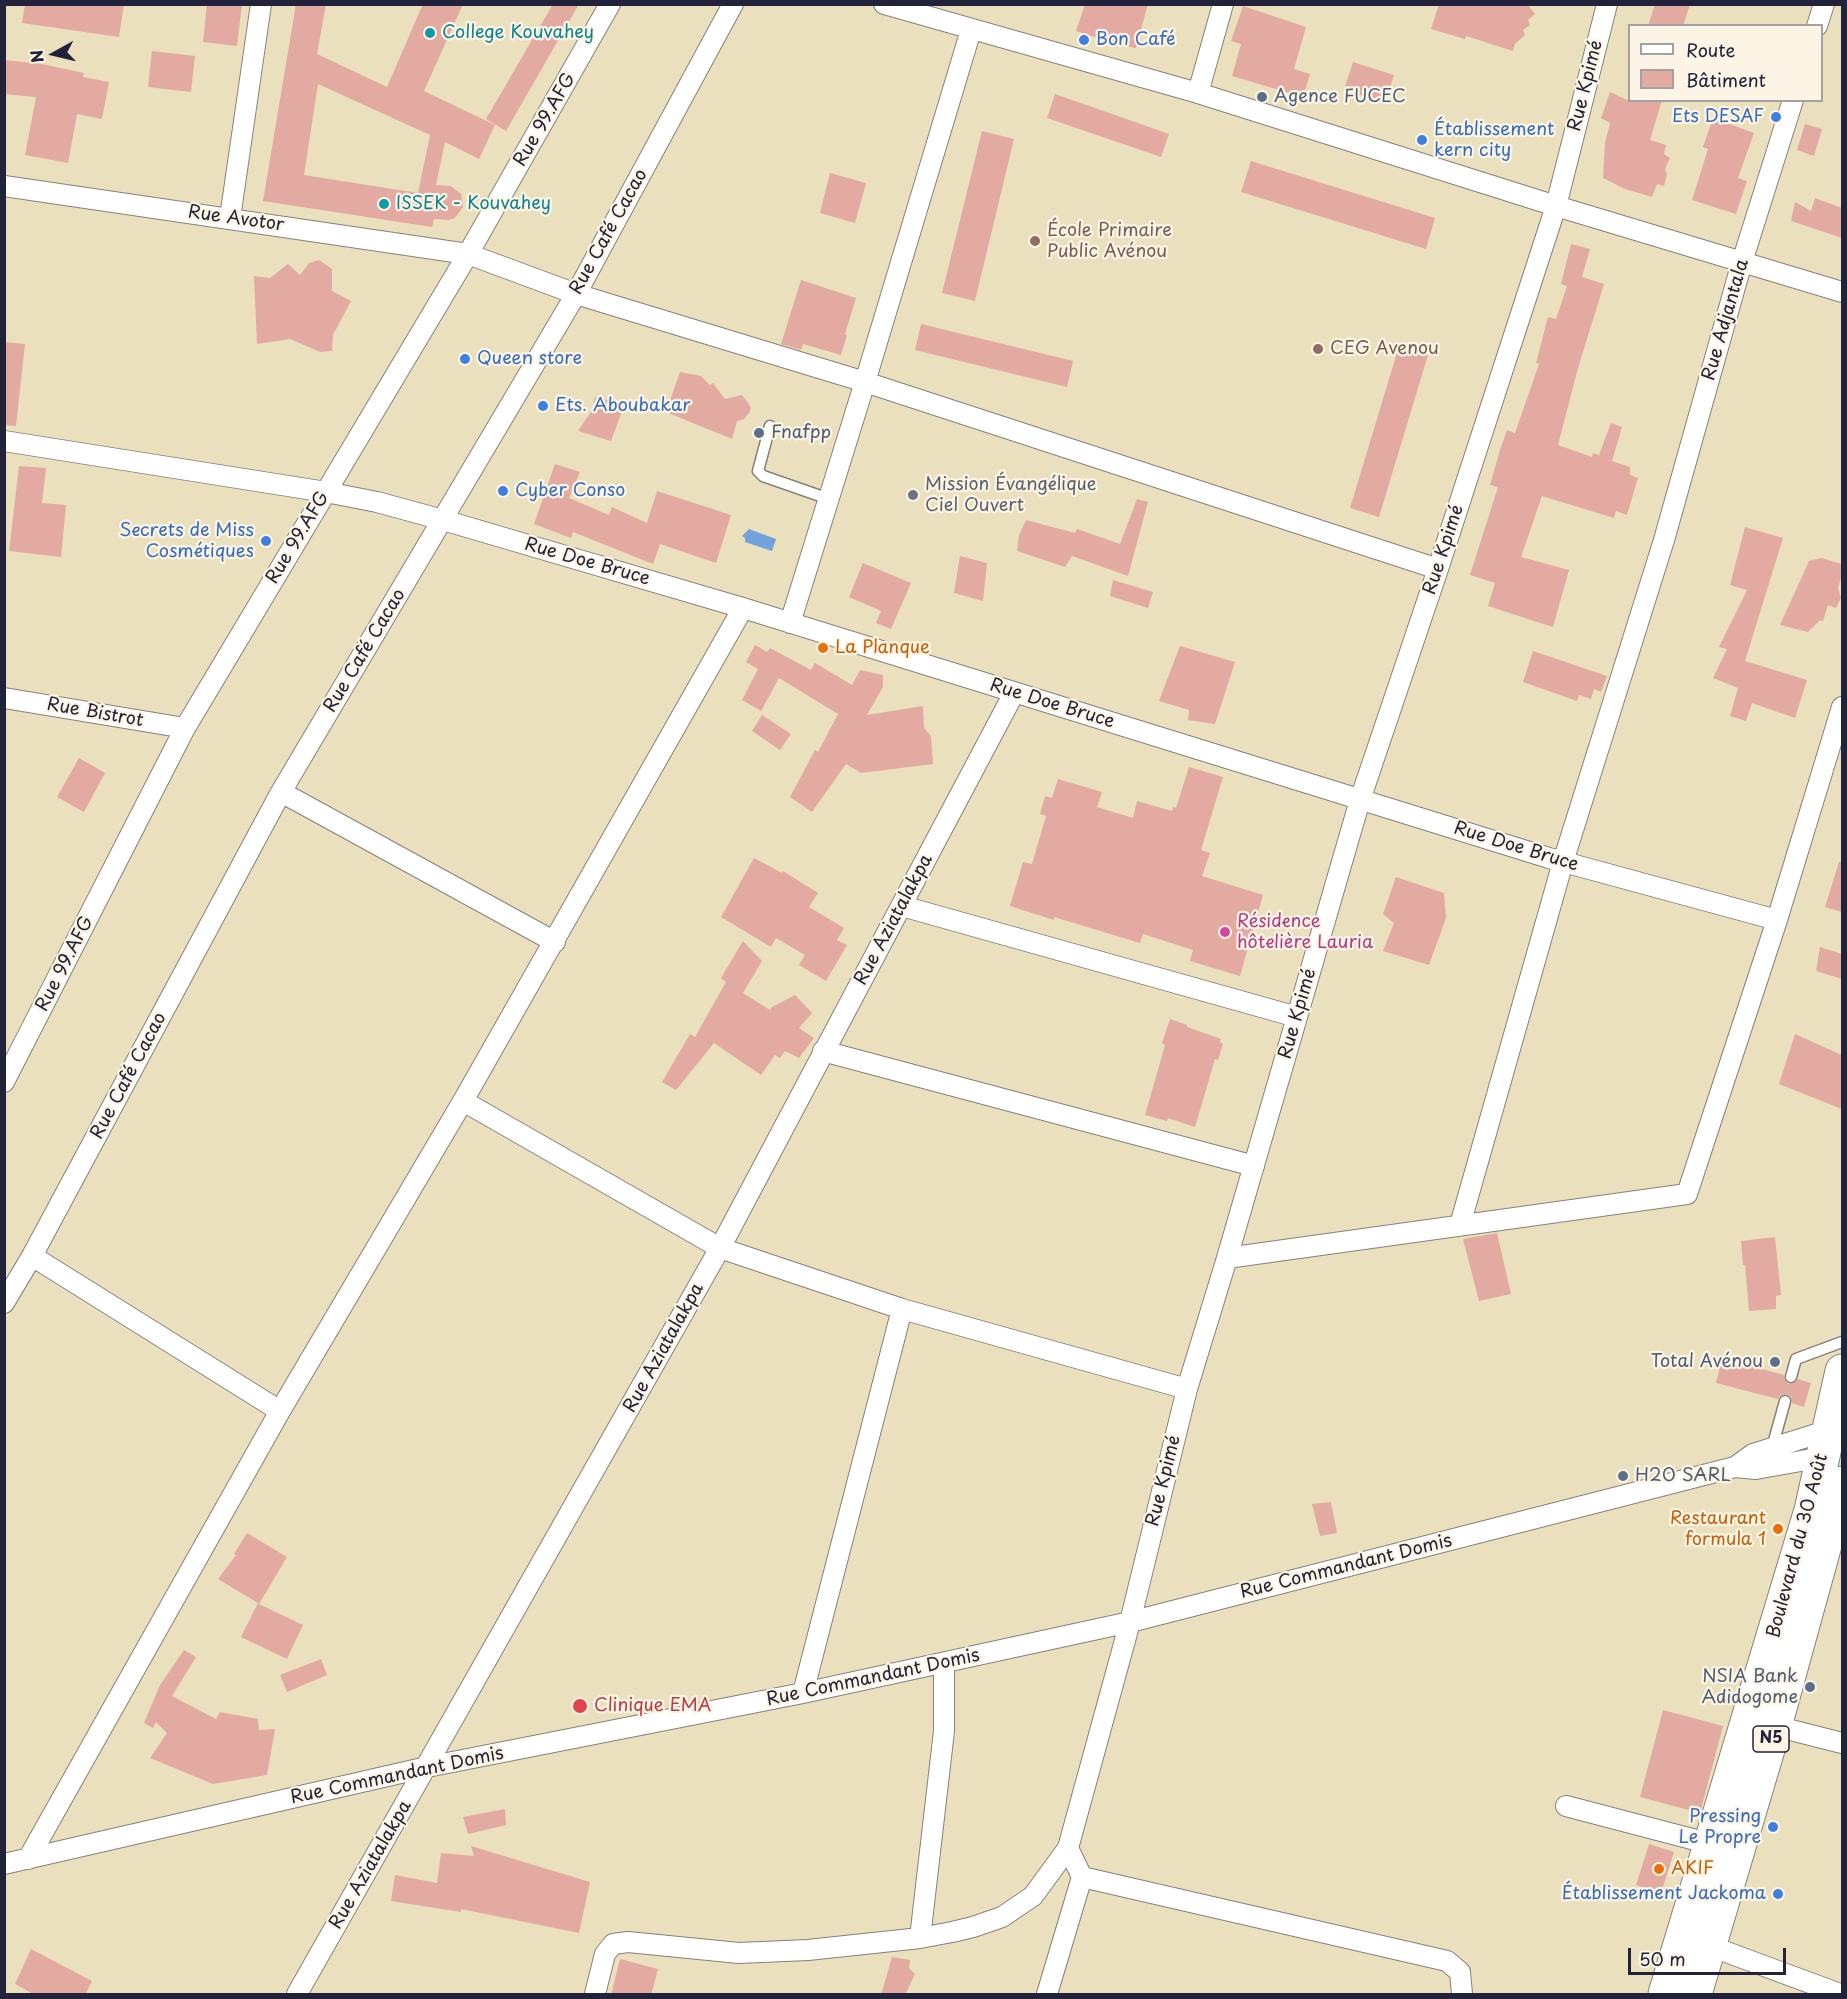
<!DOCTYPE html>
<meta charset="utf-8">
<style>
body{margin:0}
#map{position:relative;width:1847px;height:1999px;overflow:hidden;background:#ebe0bd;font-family:"Playpen Sans",sans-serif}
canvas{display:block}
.frame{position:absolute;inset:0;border:6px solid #22223b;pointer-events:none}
.legend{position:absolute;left:1628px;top:24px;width:195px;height:78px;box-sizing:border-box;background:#fcf5e5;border:2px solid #a5a1a1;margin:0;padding:8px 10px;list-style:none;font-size:18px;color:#22223b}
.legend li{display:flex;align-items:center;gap:12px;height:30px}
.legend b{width:30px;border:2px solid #a5a1a1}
.north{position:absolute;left:24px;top:24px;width:60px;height:60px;-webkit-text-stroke:4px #fcf5e5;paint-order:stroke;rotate:262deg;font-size:16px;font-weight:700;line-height:24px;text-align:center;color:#22223b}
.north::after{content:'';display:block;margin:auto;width:21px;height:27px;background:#22223b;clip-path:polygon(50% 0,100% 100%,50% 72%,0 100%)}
.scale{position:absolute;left:1628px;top:1948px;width:158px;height:27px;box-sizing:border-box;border:3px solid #22223b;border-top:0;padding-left:8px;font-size:18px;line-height:21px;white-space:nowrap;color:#22223b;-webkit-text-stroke:4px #fcf5e5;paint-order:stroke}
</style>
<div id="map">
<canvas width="1847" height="1999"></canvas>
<div class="frame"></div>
<ul class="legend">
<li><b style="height:8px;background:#fff"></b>Route</li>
<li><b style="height:16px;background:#e2aaa1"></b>Bâtiment</li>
</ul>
<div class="north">N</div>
<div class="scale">50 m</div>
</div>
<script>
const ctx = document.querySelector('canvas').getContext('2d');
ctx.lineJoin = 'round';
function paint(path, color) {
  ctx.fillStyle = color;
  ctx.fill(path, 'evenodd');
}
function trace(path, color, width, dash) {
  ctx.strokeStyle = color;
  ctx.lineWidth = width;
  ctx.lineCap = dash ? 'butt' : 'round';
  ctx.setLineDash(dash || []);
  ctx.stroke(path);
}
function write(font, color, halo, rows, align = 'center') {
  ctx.font = font + ' "Playpen Sans",sans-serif';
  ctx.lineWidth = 4.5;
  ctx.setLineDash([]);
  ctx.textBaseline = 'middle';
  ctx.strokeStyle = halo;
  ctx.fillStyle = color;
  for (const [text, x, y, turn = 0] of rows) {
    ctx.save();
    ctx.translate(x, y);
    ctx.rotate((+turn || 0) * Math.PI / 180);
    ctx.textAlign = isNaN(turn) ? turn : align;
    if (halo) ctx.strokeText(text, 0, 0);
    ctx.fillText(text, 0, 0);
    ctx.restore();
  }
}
const water = new Path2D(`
 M749,529L776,539L772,551L745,542V538L742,536Z`);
const building = new Path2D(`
 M25,4H124L119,37L22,23Z
 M207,4H242L237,46L203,42Z
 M296,4H326L317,54L387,87L423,4H463L424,91L495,125L479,159L445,142L436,185L451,186L461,194L463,207L455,218L449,220L434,219L432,227L263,201ZM318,84L430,135L418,193L304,175Z
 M553,4H579L506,131L486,119Z
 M1085,4H1148L1136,48L1115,44L1076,31Z
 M1439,4H1527L1535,14L1528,20L1530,25L1523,30L1525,35L1515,44L1513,51L1466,36L1465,39L1431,29Z
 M1655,4H1690L1683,26H1648Z
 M1243,6L1306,27L1294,69L1310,74L1303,97L1232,76L1241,44L1231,41Z
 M152,51L195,56L191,92L148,87Z
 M4,60L42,64L84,73L83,77L109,82L102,119L77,114L68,163L25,155L36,97L4,94Z
 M1353,62L1394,75L1385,103L1344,90Z
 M1610,92L1627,100H1662L1650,140L1666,145L1664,154L1670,158L1665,169L1667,174L1664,186L1657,184L1652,197L1625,189L1603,178L1605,143L1610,123L1601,118Z
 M1055,94L1169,134L1161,157L1047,118Z
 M1713,118L1754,133L1738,178L1747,181L1736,214L1692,200L1708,149L1703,147Z
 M1805,124L1822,129L1814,156L1797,150Z
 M982,131L1014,139L975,301L942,293Z
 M1251,161L1435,218L1426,249L1241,192Z
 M830,173L866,183L855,223L820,213Z
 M1815,198L1842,208V238L1791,221L1795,202L1811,211Z
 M1571,244L1590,249L1582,277L1604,284L1578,368L1558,445L1592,457L1593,453L1599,455L1611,423L1622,427L1612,461L1630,467V475L1638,478L1627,515L1616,511L1614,518L1542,496L1521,557L1569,570L1553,627L1488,606L1495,583L1470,575L1498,487L1490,485L1500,450L1507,430L1515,433L1539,364L1536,363L1548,317L1556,319L1567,286L1561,284Z
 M319,260L332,269V291L351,301L333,335L332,351L320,352L290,339L257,344L254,276L270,278L288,264L300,275L309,263Z
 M801,280L856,298L845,334L847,335L841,355L803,344L801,350L781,344Z
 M921,324L1073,361L1067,387L915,350Z
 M4,342L25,344L16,426L4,425Z
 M1399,346L1428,355L1379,517L1350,508Z
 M680,372L701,376L710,385L713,383L725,399L742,395L748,403L751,408L749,413L744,419L737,421L732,439L666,412Z
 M595,397L613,401L614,407L622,411L611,441L578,431L593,409Z
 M555,464L580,472L569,498L609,515L612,507L647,523L657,491L731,515L716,563L660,544L653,564L573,532L571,538L534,524Z
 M19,466L46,468L42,503L66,505L61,557L9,551Z
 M1137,499L1148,502L1128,576L1072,556L1065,567L1017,551L1019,535L1026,520L1075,533L1077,529L1120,544Z
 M1745,527L1783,538L1745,661L1807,680L1795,718L1752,703L1746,721L1730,716L1738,688L1713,678L1727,649L1719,647L1747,590L1730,585Z
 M960,556L987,563L983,601L954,593Z
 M1821,558L1842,564V576L1838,588L1841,598L1836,608L1828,605L1823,621L1820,620L1808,632L1780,625L1809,561Z
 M863,563L911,583L891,629L876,623L881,611L849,597Z
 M1113,580L1153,592L1148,608L1110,596Z
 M755,645L767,652L770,648L811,670L815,663L852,685L860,670L883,675V687L867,715L923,706L924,728L931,736L933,764L861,773L846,764L812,812L790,797L815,750L818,752L838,714L779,678L761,711L742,700L758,669L746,662Z
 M1180,646L1235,662L1215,724L1188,720L1189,710L1159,701Z
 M1533,651L1607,676L1601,692L1594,689L1591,699L1579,695L1577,701L1523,682Z
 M762,715L791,734L780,750L752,731Z
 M79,758L105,773L84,812L57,797Z
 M1189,767L1223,777L1201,850L1210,853L1202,876L1263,895L1240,976L1190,961L1193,950L1143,934L1140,943L1054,917V920L1010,906L1023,862L1032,864L1046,816L1040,814L1045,796L1052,798L1058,779L1102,792L1097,807L1133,818L1137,801L1172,811L1173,807L1176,808Z
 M754,858L782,873L783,871L818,893L809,907L844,928L837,940L847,945L826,981L799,965L805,955L776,938L771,947L721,917Z
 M1839,862H1842V912L1825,907Z
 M1396,877L1444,893L1446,918L1429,965L1383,951L1394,923L1383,914Z
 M743,941L762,961L743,993L770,1010L772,1007L795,995L812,1013L799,1028L814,1038L799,1058L785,1051L780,1058L775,1055L761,1075L714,1043L676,1090L662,1082L690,1034L695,1037L726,982L721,978Z
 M1820,947L1842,954V979L1816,971Z
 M1170,1019L1187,1025V1027L1221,1039L1220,1042L1223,1044L1218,1060L1215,1059L1195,1127L1168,1118L1167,1121L1145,1115L1165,1045L1162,1043Z
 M1795,1034L1842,1055V1109L1779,1084Z
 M1497,1233L1511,1294L1479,1301L1463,1239Z
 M1775,1237L1781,1295L1776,1296V1309L1749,1311L1745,1265H1743L1741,1241Z
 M1722,1358L1784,1375V1379L1788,1384H1793L1798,1379L1811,1383L1804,1407L1792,1403L1791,1396L1786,1394L1780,1395L1778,1399L1716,1383Z
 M1331,1502L1337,1533L1320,1536L1312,1504Z
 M247,1533L287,1557L259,1604L303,1625L287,1659L241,1637L258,1603L218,1579L236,1555L234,1554Z
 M184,1650L196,1657L172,1696L216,1719L220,1712L258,1719L259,1730L275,1729L267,1775L213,1784L150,1758L167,1733L156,1722L153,1728L144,1723L160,1685Z
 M321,1659L327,1675L287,1692L280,1675Z
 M1663,1710L1723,1726L1700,1813L1640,1797Z
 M505,1809L506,1825L468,1834L463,1817Z
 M1649,1844L1674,1852L1661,1893L1636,1885Z
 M471,1846L590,1882L579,1933L461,1909V1912L391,1901L395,1875L437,1883L441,1853L474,1856Z
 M31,1949L92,1981L85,1995H35L15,1984Z
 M892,1957L910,1960L909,1968L915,1974L905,1995H881Z
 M620,1959L658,1969L651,1995H611Z`);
const service = new Path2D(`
 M770,426L758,471L763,476L829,499
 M1791,1377L1796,1359L1842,1342
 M1772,1448L1785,1401`);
const minor = new Path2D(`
 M884,4L1198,93L1556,206L1842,292
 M1817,26L1824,4
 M1198,93L1223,4
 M4,186L468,254L576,294L865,382L1438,569
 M230,218L261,4
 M4,441L326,492L377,502L443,520L743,608L1549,858L1777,920
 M790,623L865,382L971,30
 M4,698L185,728
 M281,792L555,942
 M902,906L1297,1017
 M823,1051L1254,1166
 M4,1082L185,728L468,254L610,4
 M463,1101L720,1248L902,1309L1187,1389
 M1460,1225L1563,862L1664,540L1742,262L1793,100
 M32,1256L280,1411
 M1227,1258L1687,1194L1777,920L1842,707
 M4,1303L32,1256L281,792L576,294L733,4
 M1735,1467L1753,1454L1829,1430
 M803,1693L902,1309
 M1775,1726L1842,1743
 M1566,1806L1711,1844
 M28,1859L280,1411L463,1101L743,608
 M4,1864L427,1767L803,1693L1130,1622L1735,1467L1756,1469L1823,1457
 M1082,1877L1447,1961L1460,1972L1462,1994
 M920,1938L944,1731V1663
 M1710,1946L1840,1994
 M297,1994L720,1248L1014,693
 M595,1994L605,1954L613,1944L628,1942L739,1953L808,1950L920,1938L952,1932L973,1927L1002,1917L1033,1896L1068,1848
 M1047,1994L1082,1877L1068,1848L1130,1622L1187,1389L1227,1258L1360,800L1438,569L1556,206L1607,4`);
const trunk = new Path2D(`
 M1665,1994L1811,1510L1842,1371
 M1695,1994L1775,1726L1842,1483`);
const markers = [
 [430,33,6,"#0f9aa8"],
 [1084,40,6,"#3f7fe0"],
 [1262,97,6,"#5c6f8a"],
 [1776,117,6,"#3f7fe0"],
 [1422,140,6,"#3f7fe0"],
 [384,204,6,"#0f9aa8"],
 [1035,241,6,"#8d6e63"],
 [1318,349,6,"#8d6e63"],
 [465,359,6,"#3f7fe0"],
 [543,406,6,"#3f7fe0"],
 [759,433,6,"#5c6f8a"],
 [503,491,6,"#3f7fe0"],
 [913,495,6,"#6b7280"],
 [266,541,6,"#3f7fe0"],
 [823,648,6,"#e8710a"],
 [1225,932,6,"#d1479c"],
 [1775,1362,6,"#5c6f8a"],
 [1623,1476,6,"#5c6f8a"],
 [1778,1529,6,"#e8710a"],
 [1810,1687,6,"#5c6f8a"],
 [580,1706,8,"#e0444e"],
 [1773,1827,6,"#3f7fe0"],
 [1659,1869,6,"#e8710a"],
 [1778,1894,6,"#3f7fe0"]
];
const shields = [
 [1771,1739,36]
];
const shieldNames = [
 ["N5",1771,1739]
];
const cultureNames = [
 ["College Kouvahey",442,33],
 ["ISSEK - Kouvahey",396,204]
];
const shopNames = [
 ["Bon Café",1096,40],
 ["Ets DESAF",1764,117,"right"],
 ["Établissement",1434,130],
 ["kern city",1434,151],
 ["Queen store",477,359],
 ["Ets. Aboubakar",555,406],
 ["Cyber Conso",515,491],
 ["Secrets de Miss",254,531,"right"],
 ["Cosmétiques",254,552,"right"],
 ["Pressing",1761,1817,"right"],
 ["Le Propre",1761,1838,"right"],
 ["Établissement Jackoma",1766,1894,"right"]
];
const streetNames = [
 ["Rue Kpimé",1586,86,-76],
 ["Rue 99.AFG",545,120,-60],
 ["Rue Avotor",236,219,8],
 ["Rue Café Cacao",609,232,-61],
 ["Rue Adjantala",1726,320,-74],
 ["Rue 99.AFG",298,538,-59],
 ["Rue Kpimé",1444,550,-72],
 ["Rue Doe Bruce",587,562,16],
 ["Rue Café Cacao",365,651,-59],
 ["Rue Doe Bruce",1052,704,17],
 ["Rue Bistrot",95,713,10],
 ["Rue Doe Bruce",1516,847,17],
 ["Rue Aziatalakpa",894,920,-62],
 ["Rue 99.AFG",65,964,-63],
 ["Rue Kpimé",1298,1014,-74],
 ["Rue Café Cacao",129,1076,-62],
 ["Rue Aziatalakpa",664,1348,-61],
 ["Rue Kpimé",1164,1481,-76],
 ["Boulevard du 30 Août",1798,1546,-75],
 ["Rue Commandant Domis",1346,1567,-14],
 ["Rue Commandant Domis",873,1678,-12],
 ["Rue Commandant Domis",397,1776,-12],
 ["Rue Aziatalakpa",371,1865,-60]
];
const serviceNames = [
 ["Agence FUCEC",1274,97],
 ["Fnafpp",771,433],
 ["Total Avénou",1763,1362,"right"],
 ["H2O SARL",1635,1476],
 ["NSIA Bank",1798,1677,"right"],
 ["Adidogome",1798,1698,"right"]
];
const educationNames = [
 ["École Primaire",1047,231],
 ["Public Avénou",1047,252],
 ["CEG Avenou",1330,349]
];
const worshipNames = [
 ["Mission Évangélique",925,485],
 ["Ciel Ouvert",925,506]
];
const foodNames = [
 ["La Planque",835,648],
 ["Restaurant",1766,1519,"right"],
 ["formula 1",1766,1540,"right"],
 ["AKIF",1671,1869]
];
const hotelNames = [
 ["Résidence",1237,922],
 ["hôtelière Lauria",1237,943]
];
const healthNames = [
 ["Clinique EMA",594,1706]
];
paint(water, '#72a3dd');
paint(building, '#e2aaa1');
trace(service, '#86817c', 13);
trace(minor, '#86817c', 22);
trace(trunk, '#86817c', 35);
trace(service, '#fff', 10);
trace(minor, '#fff', 20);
trace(trunk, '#fff', 33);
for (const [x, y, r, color] of markers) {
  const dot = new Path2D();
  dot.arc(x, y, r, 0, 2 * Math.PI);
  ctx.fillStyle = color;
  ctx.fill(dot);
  trace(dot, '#fcf5e5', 2);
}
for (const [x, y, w] of shields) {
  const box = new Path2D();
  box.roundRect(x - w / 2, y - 13, w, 26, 4.5);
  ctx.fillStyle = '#fcf5e5';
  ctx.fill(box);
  trace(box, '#22223b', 1.5);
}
write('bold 16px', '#22223b', null, shieldNames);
write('18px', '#0d838f', '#fcf5e5', cultureNames, 'left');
write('18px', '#366cbe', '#fcf5e5', shopNames, 'left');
write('18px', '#22223b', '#fcf5e5', streetNames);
write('18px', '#4e5e75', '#fcf5e5', serviceNames, 'left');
write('18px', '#785e54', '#fcf5e5', educationNames, 'left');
write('18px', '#5b616d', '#fcf5e5', worshipNames, 'left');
write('18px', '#c56008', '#fcf5e5', foodNames, 'left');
write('18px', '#b23c85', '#fcf5e5', hotelNames, 'left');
write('18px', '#be3a42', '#fcf5e5', healthNames, 'left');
</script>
